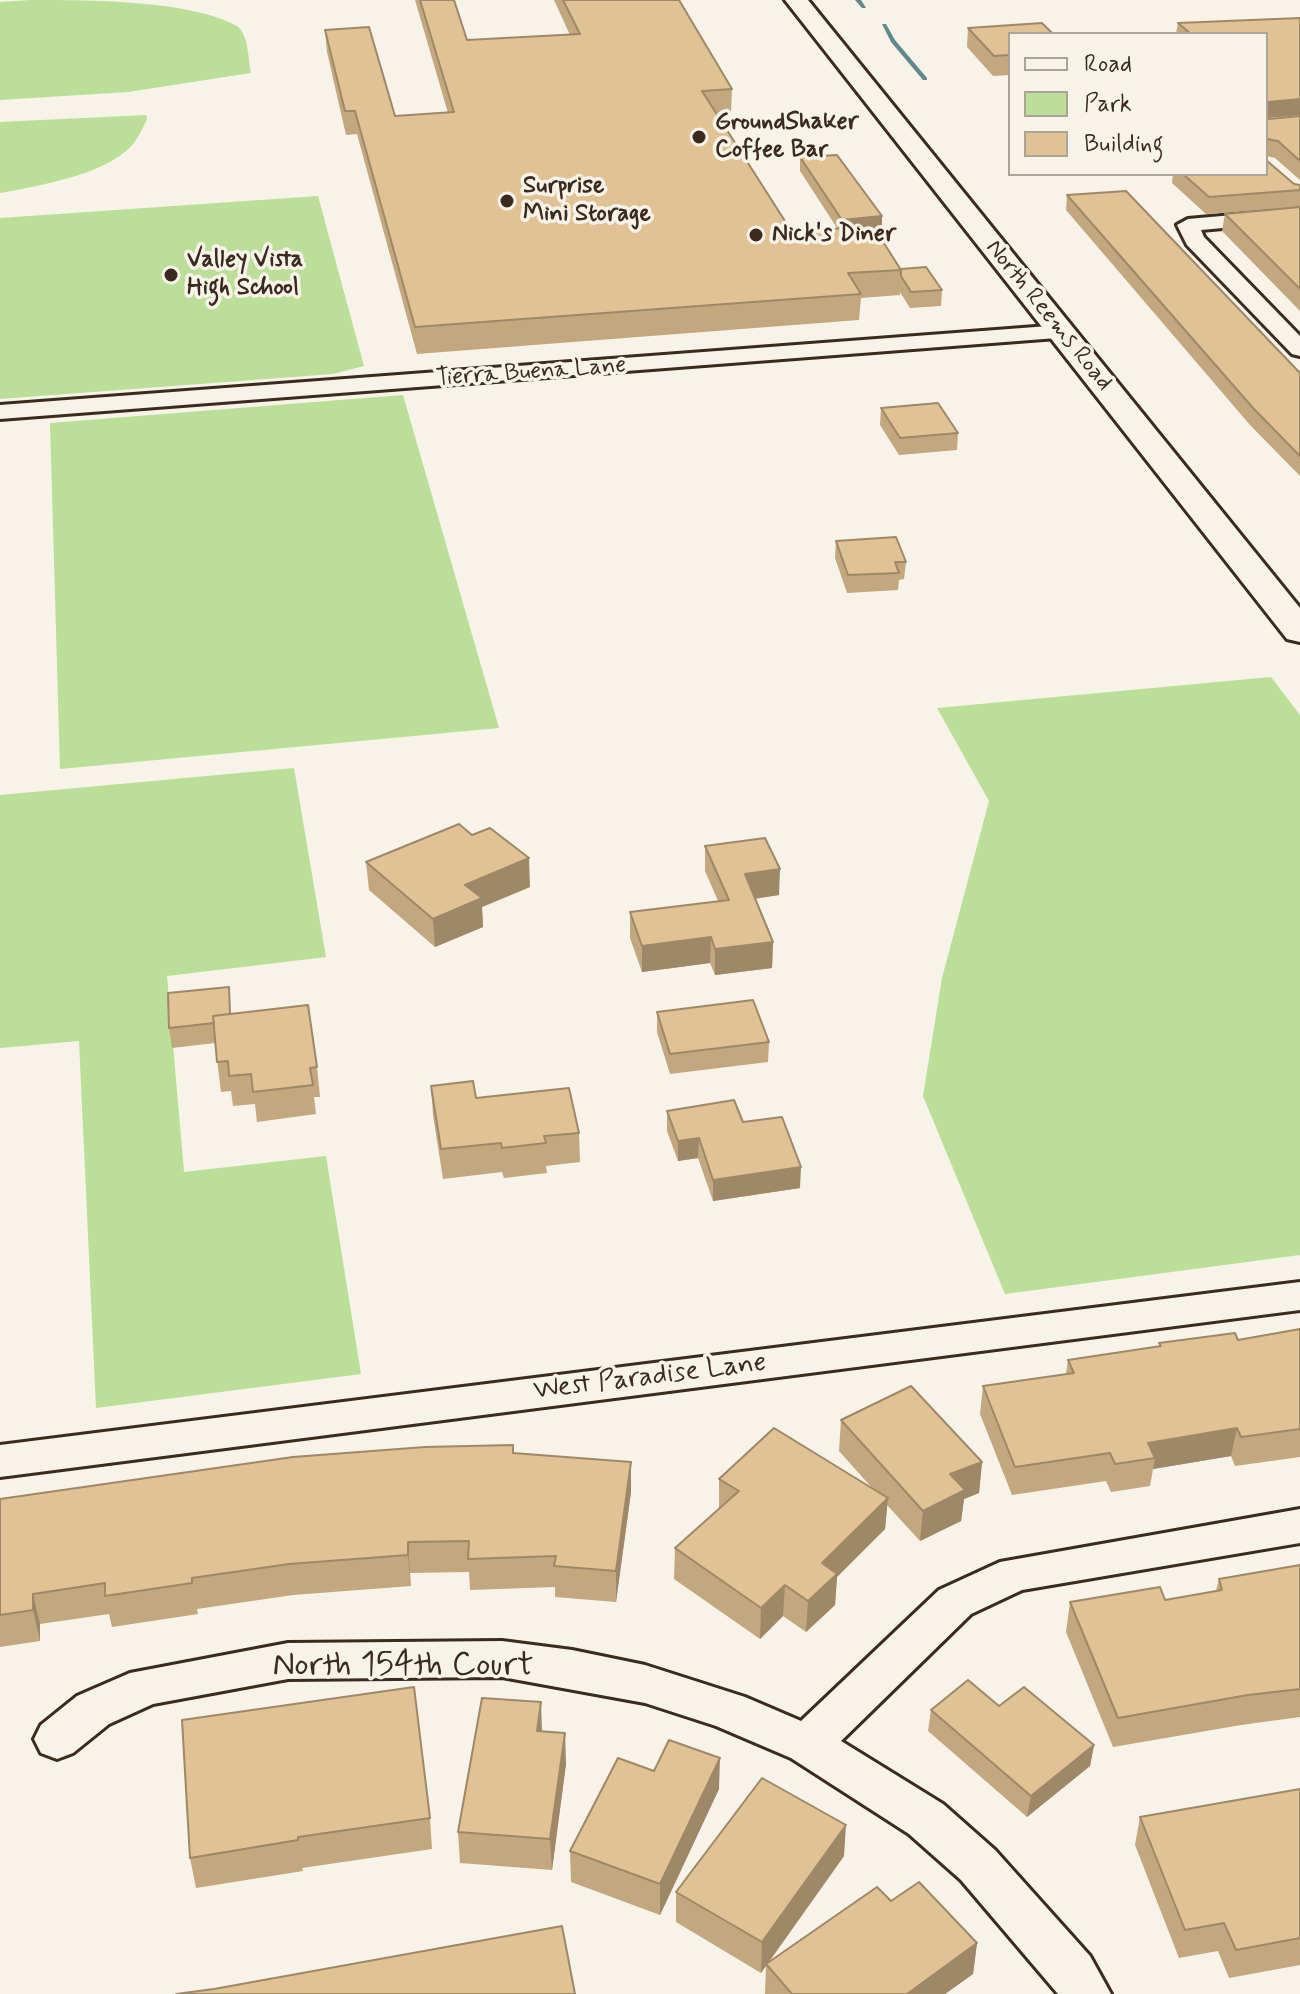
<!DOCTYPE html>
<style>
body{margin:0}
#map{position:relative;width:1300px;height:1994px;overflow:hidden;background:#f7f3e8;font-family:Mynerve,sans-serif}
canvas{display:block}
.legend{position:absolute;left:1008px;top:32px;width:260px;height:144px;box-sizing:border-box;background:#f7f3e8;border:2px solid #aca397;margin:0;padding:10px 14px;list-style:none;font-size:24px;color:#3b2a1e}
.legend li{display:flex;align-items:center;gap:16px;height:40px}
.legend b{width:40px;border:2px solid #aca397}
</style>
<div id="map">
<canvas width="1300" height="1994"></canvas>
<ul class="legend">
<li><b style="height:10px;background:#f7f3e8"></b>Road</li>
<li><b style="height:22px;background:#bbde98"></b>Park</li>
<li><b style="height:22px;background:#e1c294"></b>Building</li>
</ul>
</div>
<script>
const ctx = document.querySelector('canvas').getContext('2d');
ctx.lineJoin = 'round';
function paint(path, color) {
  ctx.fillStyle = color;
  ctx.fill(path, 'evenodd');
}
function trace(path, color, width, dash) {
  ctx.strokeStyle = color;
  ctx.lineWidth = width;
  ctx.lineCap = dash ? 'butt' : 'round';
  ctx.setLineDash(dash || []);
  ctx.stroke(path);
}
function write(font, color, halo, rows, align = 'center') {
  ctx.font = font + ' Mynerve,sans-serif';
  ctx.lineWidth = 7;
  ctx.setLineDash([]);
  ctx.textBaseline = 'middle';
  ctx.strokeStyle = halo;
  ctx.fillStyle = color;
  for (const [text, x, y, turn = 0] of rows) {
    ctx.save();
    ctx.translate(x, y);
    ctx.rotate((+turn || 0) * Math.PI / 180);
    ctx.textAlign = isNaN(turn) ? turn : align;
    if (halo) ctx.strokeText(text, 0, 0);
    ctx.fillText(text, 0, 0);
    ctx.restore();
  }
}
const green = new Path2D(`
 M30,0C88,0 190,0 237,26C249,35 248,59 251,73L128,92L0,100V2Z
 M146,115L147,119C142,130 136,143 126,151C97,176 37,186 0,193V122Z
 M318,196L364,366L333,374L0,399V218Z
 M403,395L499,728L60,769L50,423Z
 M1271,677L1300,715V1255L1005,1294L923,1096L942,978L989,801L937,708Z
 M294,768L326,957L167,976L184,1172L326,1156L361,1374L96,1408L79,1041L0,1048V795Z`);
const stream = new Path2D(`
 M855,0H861L866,8H862Z
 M882,24H886L895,40L927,78V80H923L891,42Z`);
const street = new Path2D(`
 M1300,209V221L1201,230L1204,237L1300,336V356L1292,354L1187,245L1177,225L1188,219Z
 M1062,325L1070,327L1073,332L1070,337L0,419V405Z
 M1300,1282V1310L0,1477V1445Z
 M1300,1509V1543L1022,1590L971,1614L841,1741L943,1804L995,1850L1090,1956L1111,1994H1058L961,1880L909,1834L791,1758L716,1726L645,1703L502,1677L288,1679L153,1704L109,1724L73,1753L57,1759L41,1753L34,1739L41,1725L77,1696L130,1673L288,1643L502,1641L572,1650L645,1665L745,1697L801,1721L939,1590L1000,1562Z`);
const secondary = new Path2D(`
 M785,0H808L1300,608V642L1287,639Z`);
const wall = new Path2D(`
 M415,0H454L467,40L570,35L554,0H679L732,89L731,112L716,113L792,232L837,228L800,171V157L882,216V230L876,231L901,269L942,290L941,306L910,308L900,292V295L861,298L859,320L417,354L357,134L346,135L327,52L325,30L395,116L448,113Z
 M1300,18V115L1267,118L1269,119L1300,116V180L1275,158L1266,156V34H1176L1178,23Z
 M968,28L1010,34V75L993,76L967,47Z
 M1173,174H1266L1300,185V311L1222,231L1225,214L1290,208L1206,214L1172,183Z
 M1067,195L1300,373V476L1250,425L1066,210Z
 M881,408L958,433L957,450L899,455L880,425Z
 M836,541L906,562L904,579L899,580L898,590L847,593L835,558Z
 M705,846L779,895L755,899L773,942L772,968L715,975L710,963L642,972L630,938V912L718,901L705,871Z
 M366,862L530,887L482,907L483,927L435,947L369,890Z
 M657,1012L769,1042L768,1062L670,1074L657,1032Z
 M232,1014L317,1067L320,1097H314L316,1114L257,1122L255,1104L233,1106L231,1091L221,1092L215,1043L172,1048L169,1028Z
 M431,1086L476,1098L579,1133L580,1162L546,1166L547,1173L504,1178L502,1172L443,1179L433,1115Z
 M667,1111L743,1122L800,1188L713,1201L698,1158L678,1161L667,1131Z
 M1300,1329V1457L1235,1466L1231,1456L1153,1469L1150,1486L1111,1492L1106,1481L1012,1495L980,1414L983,1386L1066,1374L1068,1360L1159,1346V1343L1238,1340Z
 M841,1420L982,1462L979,1493L964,1499L961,1521L920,1541L887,1505L885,1529L837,1577L835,1605L806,1632L783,1616L760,1639L674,1579L675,1548L719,1509V1479L873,1489L839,1451Z
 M513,1453L631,1462V1492L616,1602L555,1597V1587L470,1590L469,1572L410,1573L411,1586L293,1595L197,1609L198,1614L112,1627L109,1614L40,1624V1641L0,1647V1499Z
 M1300,1565V1717L1241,1725L1113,1747L1066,1632L1070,1602L1165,1600L1216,1591L1219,1579Z
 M999,1706L1094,1745L1090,1766L1027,1817L928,1731L931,1710Z
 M182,1720L430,1818L432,1849L302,1868L303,1871L196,1888L190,1858Z
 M542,1731L566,1764L552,1870L460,1863L458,1832Z
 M654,1771L719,1789L660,1915L571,1882L570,1851Z
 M1300,1789V1965L1229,1978L1218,1951L1179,1958L1135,1845L1140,1817Z
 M844,1856L768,1963L891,1901L977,1943L973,1974L945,1994H765L766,1965L761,1973L676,1922V1892Z`);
const shadedWall = new Path2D(`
 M1300,99V115L1266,118V104L1268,102Z
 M882,216V230L841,234L842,220Z
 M529,858L530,887L482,907L483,927L435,947L433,919L465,885Z
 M780,869L779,895L744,900L745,874Z
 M711,937L710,963L642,972V946Z
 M773,942L772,968L715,975V949Z
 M699,1138L698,1158L678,1161V1141Z
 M801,1167L800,1188L713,1201V1180Z
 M1237,1428L1231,1456L1153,1469L1155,1458L1148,1443Z
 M631,1462V1492L616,1602V1571Z
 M982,1462L979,1493L964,1499L961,1521L920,1541L923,1511L950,1474Z
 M888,1498L885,1529L837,1577L835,1605L806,1632L808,1601L822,1563Z
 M408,1542L410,1573L411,1586L408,1555Z
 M785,1585L783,1616L760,1639L761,1608Z
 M33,1594L40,1624V1641L33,1610Z
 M541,1702L542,1733L537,1731Z
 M565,1733L566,1764L552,1870L550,1839Z
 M1094,1745L1090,1766L1027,1817L1031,1796Z
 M720,1758L719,1789L660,1915V1884Z
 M846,1825L844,1856L761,1973L762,1942Z
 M977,1943L973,1974L945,1994H907Z`);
const building = new Path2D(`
 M420,0H454L467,40L580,34L563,0H679L732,89L702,91L792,232L873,226L901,270L848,273L861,294L415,327L355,111H345L325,30L369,27L395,116L454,112Z
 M1300,18V99L1268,102L1266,104V34H1191L1178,23Z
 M1042,23L1053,34H1010V55L994,56L968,28Z
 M1300,116V161L1278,141L1267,139L1266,151V117L1269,119Z
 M837,155L882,216L842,220L800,157Z
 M1266,160L1294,184L1300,185V190L1209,197L1183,174H1266Z
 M1126,191L1300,373V456L1253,408L1067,195Z
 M1300,207V289L1225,214Z
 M926,267L942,290L911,292L901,276V269Z
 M938,403L958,433L900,438L881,408Z
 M896,537L906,562H895L899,573L848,575L836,541Z
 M459,824L472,835L490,828L529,858L465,885L482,898L433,919L366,862Z
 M765,838L780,869L745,874L773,942L715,949L711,937L642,946L630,912L729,900L705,846Z
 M229,987L230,1014L213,1016L214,1023L169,1028L168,993Z
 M753,1000L769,1042L670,1054L657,1012Z
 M308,1005L317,1067L310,1068L313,1085L253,1092L251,1074L229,1076L228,1061L217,1062L213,1016Z
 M473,1081L476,1098L569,1088L579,1133L544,1136L546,1143L502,1148L501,1143L441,1149L431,1086Z
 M734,1100L743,1122L782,1117L801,1167L713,1180L699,1138L678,1141L667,1111Z
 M1300,1329V1429L1241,1437L1237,1428L1148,1443L1155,1458L1115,1464L1110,1453L1015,1467L983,1386L1074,1373L1068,1360L1161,1346L1159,1343L1235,1333L1238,1340Z
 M911,1386L982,1462L950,1474L965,1490L923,1511L841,1420Z
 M774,1428L888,1498L822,1563L837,1574L808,1601L785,1585L761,1608L675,1548L739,1491L719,1479Z
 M513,1445V1453L631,1462L616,1571L554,1566L556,1556L468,1559L469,1541L408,1542V1555L289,1564L192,1578V1583L105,1596V1583L33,1594V1610L0,1615V1499L293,1457L425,1447Z
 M1300,1565V1689L1248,1695L1118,1718L1070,1602L1160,1587L1165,1600L1222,1590L1219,1579Z
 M968,1680L999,1706L1024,1687L1094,1745L1031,1796L931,1710Z
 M414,1687L430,1818L298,1837V1840L190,1858L182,1720Z
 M482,1698L541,1702L537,1731L565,1733L550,1839L458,1832Z
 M669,1740L720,1758L660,1884L570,1851L618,1758L654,1771Z
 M762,1778L846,1825L762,1942L676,1892Z
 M1300,1789V1938L1236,1950L1224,1923L1185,1930L1140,1817Z
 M919,1882L977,1943L907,1994H792L766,1964L877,1887L891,1901Z
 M562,1926L575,1994H176L214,1989Z`);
const markers = [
 [699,137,8,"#3b2a1e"],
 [507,201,8,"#3b2a1e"],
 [756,235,8,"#3b2a1e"],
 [171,275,8,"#3b2a1e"]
];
const farPoinames = [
 ["GroundShaker",715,123],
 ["Coffee Bar",715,151],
 ["Surprise",523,187],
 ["Mini Storage",523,215],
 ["Nick's Diner",772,235],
 ["Valley Vista",187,261],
 ["High School",187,289]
];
const farStreetnames = [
 ["North Reems Road",1048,316,51],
 ["Tierra Buena Lane",531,373,-4]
];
const streetNames = [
 ["West Paradise Lane",650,1378,-7]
];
const nearStreetnames = [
 ["North 154th Court",403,1667]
];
paint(green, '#bbde98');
paint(stream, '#61898d');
trace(street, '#3b2a1e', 6);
trace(secondary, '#3b2a1e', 6);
paint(street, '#f7f3e8');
paint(secondary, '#f7f3e8');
paint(wall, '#c2a77f');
paint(shadedWall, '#9e8868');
paint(building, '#e1c294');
trace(building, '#9e8868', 2);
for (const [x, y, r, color] of markers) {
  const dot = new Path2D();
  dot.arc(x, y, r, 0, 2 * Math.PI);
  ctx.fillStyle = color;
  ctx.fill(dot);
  trace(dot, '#f7f3e8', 3);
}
write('bold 24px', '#3b2a1e', '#f7f3e8', farPoinames, 'left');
write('24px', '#3b2a1e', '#f7f3e8', farStreetnames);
write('28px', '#3b2a1e', '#f7f3e8', streetNames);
write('34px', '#3b2a1e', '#f7f3e8', nearStreetnames);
</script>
